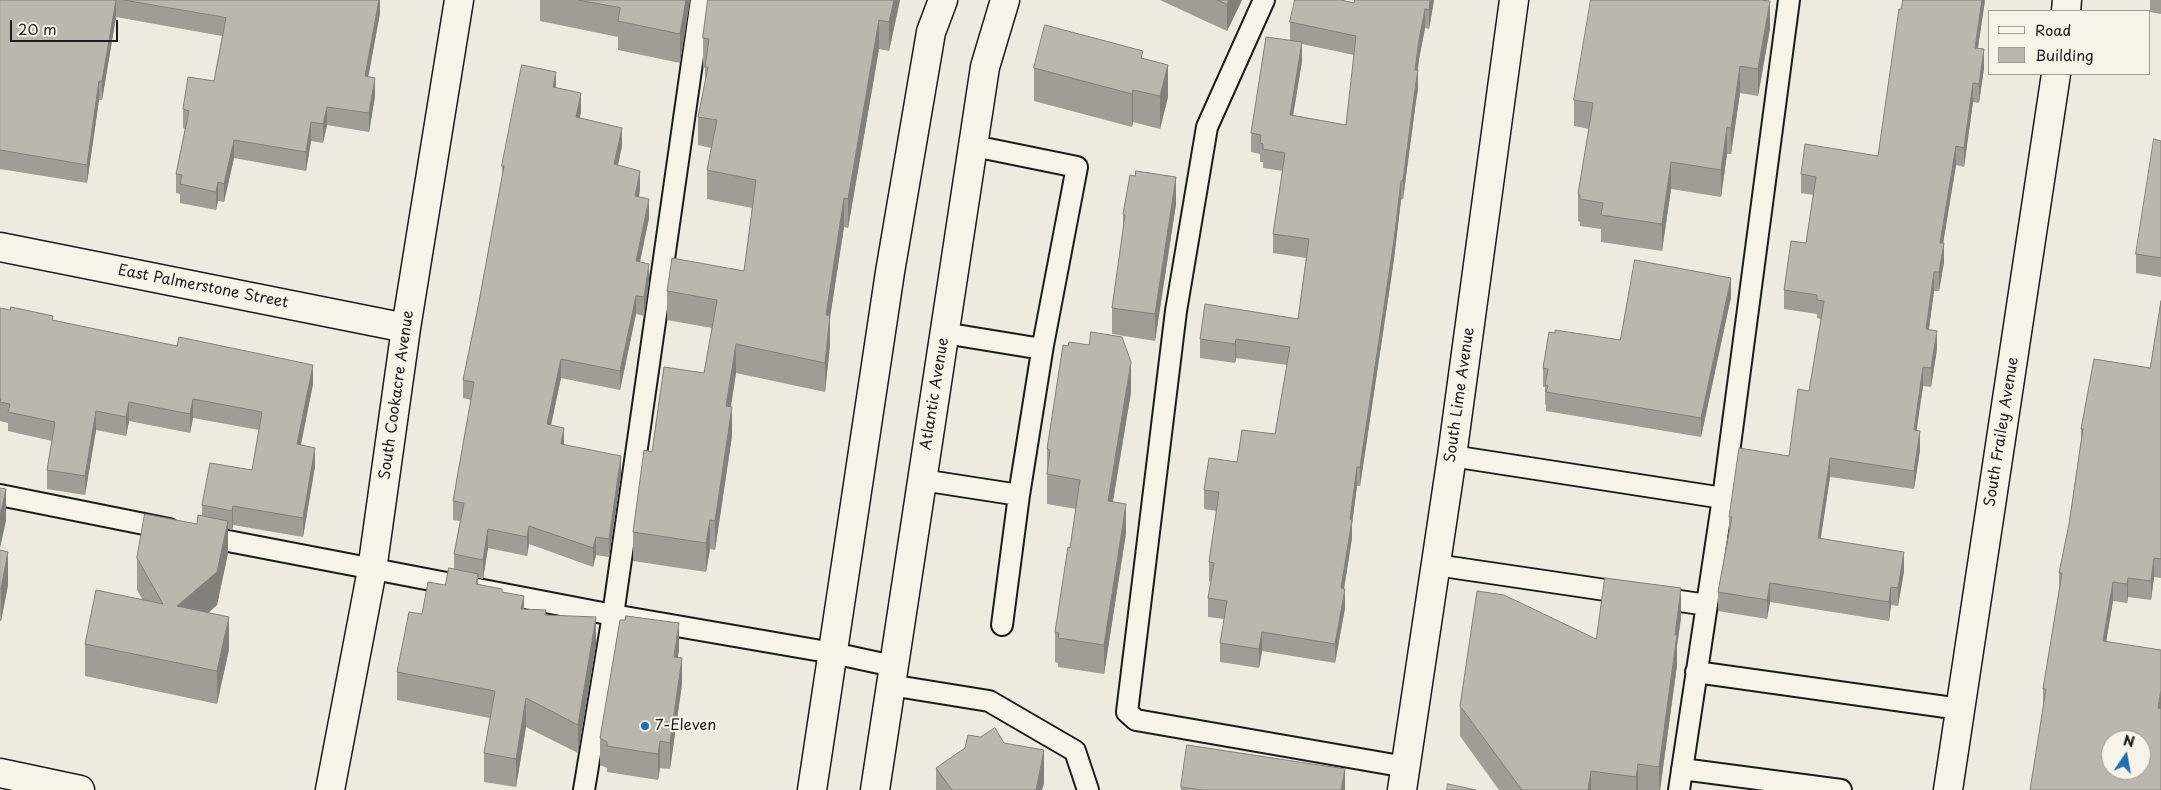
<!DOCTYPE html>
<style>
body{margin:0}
#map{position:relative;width:2161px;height:790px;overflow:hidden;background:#eeeae0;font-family:"Playpen Sans",sans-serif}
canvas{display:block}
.legend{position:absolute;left:1988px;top:10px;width:162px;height:65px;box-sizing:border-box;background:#f7f3e8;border:1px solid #9f9d96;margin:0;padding:6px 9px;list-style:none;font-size:15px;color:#1c1c1c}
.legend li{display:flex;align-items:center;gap:10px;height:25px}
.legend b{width:25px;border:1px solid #9f9d96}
.north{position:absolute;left:2101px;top:730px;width:50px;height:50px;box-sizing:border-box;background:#f7f3e8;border:1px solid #9f9d96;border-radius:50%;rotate:12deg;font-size:14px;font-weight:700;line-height:20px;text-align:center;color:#1c1c1c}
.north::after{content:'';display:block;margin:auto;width:18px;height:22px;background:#1f6fb2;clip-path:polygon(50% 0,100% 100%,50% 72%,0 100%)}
.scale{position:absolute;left:10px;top:20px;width:108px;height:22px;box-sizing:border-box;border:2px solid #1c1c1c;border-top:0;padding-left:6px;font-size:15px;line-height:18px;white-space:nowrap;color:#1c1c1c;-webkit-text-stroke:4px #f7f3e8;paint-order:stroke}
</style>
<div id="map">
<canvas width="2161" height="790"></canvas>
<ul class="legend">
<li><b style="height:6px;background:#f7f3e8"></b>Road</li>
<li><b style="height:14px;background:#bab7af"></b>Building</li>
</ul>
<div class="north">N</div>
<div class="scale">20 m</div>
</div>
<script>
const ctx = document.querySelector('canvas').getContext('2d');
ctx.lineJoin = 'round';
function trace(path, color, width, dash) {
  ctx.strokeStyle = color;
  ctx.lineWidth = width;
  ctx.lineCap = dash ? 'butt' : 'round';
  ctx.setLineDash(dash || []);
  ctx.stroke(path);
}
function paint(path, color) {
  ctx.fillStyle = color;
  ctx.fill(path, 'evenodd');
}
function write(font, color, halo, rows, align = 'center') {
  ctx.font = font + ' "Playpen Sans",sans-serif';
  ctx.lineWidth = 4;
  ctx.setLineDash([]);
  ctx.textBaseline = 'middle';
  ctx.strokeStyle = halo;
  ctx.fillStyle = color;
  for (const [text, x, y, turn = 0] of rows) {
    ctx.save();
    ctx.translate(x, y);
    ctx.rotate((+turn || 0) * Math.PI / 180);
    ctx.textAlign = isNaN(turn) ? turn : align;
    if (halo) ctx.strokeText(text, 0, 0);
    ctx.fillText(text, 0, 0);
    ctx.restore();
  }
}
const service = new Path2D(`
 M1264,0L1207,127L1176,311L1127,712L1136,720L1406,767
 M974,146L1077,167L1043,345L1019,495L1002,625
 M944,333L1042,349
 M1452,456L1723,498
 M922,480L1019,495
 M0,495L169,529
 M202,536L613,615L833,653L893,666
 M1436,565L1707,605
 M1696,672L1960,709
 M890,685L989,701L1075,751L1088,790
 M1682,769L1841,790
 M584,790L613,615L701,0
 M1679,790L1723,498L1789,0`);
const minor = new Path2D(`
 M2066,11L2067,0
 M0,247L406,328
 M330,790L372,570L406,328L459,0
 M1402,790L1452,456L1514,0
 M1948,790L2056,74`);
const primary = new Path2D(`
 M0,773L80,790
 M812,790L890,272L931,32L943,0
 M875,790L985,67L1005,0`);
const wall = new Path2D(`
 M0,0H380V13L368,76L375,96L369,132L327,125L323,143L311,141L306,171L234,158L224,202L218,201L216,210L180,203V194L176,193V174L185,129L183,128V109L214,81L222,36L116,17L102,100H99L87,183L0,169Z
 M540,0H690L680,63L618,50V37L540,21Z
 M708,0H900L889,51L879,49L848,228L844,227L830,316V345L825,392L736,373L731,407L732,436L715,550L710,549L706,572L633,561V532L652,452L704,373L712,328L667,320V291L744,271L752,208L707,199V170L711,148L698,145V117L705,84V68L703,67V38Z
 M1160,0H1242L1227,31Z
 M1355,0H1434L1429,29L1425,28L1419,59L1418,70V89L1416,101L1403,199L1401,200L1394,259L1360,486H1357L1352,524V538L1344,589L1345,608L1335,663L1262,651L1259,668L1220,662V643L1224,619L1208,617V598L1211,582L1209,581V562L1217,511L1204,509V490L1237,462L1275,434L1287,365L1236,358L1235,363L1200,358V339L1298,319L1306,258L1273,253V234L1283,171L1263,168V162H1260V154L1251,152V133L1290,40V22L1354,3ZM1302,44L1354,55L1346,125L1293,115L1302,61Z
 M1903,0H1985L1978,48L1984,68L1979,103L1973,102L1964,167L1956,165L1943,243L1944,262L1939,291H1934L1929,329L1937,349L1931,387L1923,386L1916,430L1920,450L1914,489L1830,477L1820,539L1904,571L1898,606L1891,605L1889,621L1770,602L1767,619L1718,611V592L1729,530V517L1789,456L1809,391L1821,319L1817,318V314L1784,309V290L1806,243L1813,195L1801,193V174L1878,156Z
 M2150,0H2161V14L2150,12Z
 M1770,28L1758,96L1740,93L1731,154H1727L1721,197L1671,189L1662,251L1601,242V229L1580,226V222L1578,221V194L1589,129L1574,126V100Z
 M1143,58L1168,97L1160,129L1133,122L1132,127L1034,101V68Z
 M556,88L581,111L580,118L622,146L618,165L640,190L639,197L649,218L640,262L649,282L644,316L636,314L620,390L561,378L551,425L564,444L621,475L609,557L596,555L593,567L529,544L527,556L488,548L483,579L478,578V584L502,592L524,609L546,615L596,645L578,753L526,727L516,787L484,782V753L490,718L397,700V672L422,614L445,585L454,569V554L460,521L453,520V501L471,400L463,398V380L478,307L502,180V166Z
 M2161,141V277L2136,273V254Z
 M1176,204L1155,341L1112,334V308L1123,231V214Z
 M1731,297L1701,437L1546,411V405L1545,404V387H1543V368L1620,340Z
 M2161,301V578L2154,577L2151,600L2128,597L2127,603L2113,601L2106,642L2043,706V689L2059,591V573L2069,524L2081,440V429L2150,368Z
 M0,308L53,320L313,384L301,445L315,466L303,537L233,525L232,530L228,529V553L217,605L208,613L229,649L217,704L85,676V644L142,599L137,590V558L197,524L202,516V505L252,470L259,430L193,418L190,433L129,421L126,436L96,430L85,495L47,489V470L52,441L8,431V423L0,421Z
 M1089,345L1131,392L1113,501L1126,533L1104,674L1058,667V663L1055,662V632L1070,548L1076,509L1047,504V449L1068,346Z
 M0,550L8,585L1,621H0Z
 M1681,618L1677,646V665L1660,790H1499L1460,736V706L1596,639Z
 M625,620L679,650L677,657L682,684L670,769L660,768L658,780L607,772V768L600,765V738Z
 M1004,743L1044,783L1042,790H936V768Z
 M1181,787L1345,790H1181Z`);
const shadedWall = new Path2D(`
 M116,0V17L102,100V81Z
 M379,0H380V13L365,95V76Z
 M686,0H690L680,63V34Z
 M894,0H900L889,51V22Z
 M1229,0H1242L1227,31V4Z
 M1430,0H1434L1429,29V10Z
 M1982,0H1985L1975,67V48Z
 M1770,1V28L1758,96V69Z
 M1425,9V28L1419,59L1415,88V70L1419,40Z
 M879,20V49L848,228V199Z
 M1302,42V61L1290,134V115Z
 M1984,49V68L1979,103V84Z
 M1168,65V97L1160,129V96Z
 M1740,66V93L1731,154V128Z
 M1418,70V89L1416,101L1403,199V180Z
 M556,72V91L553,87Z
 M375,78V96L369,132V113Z
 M99,81V100L87,183V165Z
 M1973,83V102L1964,167V148Z
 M1133,90V122L1132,127V94Z
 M581,93V111L576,136V117Z
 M327,107V125L323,143V124Z
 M311,122V141L306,171V152Z
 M1727,127V154L1721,197V170Z
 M622,128V146L614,183V164Z
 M234,140V158L224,202V184Z
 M1956,146V165L1940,262V243Z
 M1671,162V189L1662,251V224Z
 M640,171V190L635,215V196Z
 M1176,177V204L1155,341V314Z
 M1401,181V200L1394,259L1360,486V467Z
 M218,182V201L216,210V192Z
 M844,198V227L826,344V315Z
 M649,199V218L636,280V261Z
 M1944,243V262L1939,291V272Z
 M649,264V282L644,316V297Z
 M1934,272V291L1926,348V329Z
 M1731,278V297L1701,437V418Z
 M636,296V314L620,390V371Z
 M830,316V345L825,392V363Z
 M1937,331V349L1931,387V368Z
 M1236,339V358L1235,363V344Z
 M736,344V373L726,435V406Z
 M561,359V378L547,443V424Z
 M1131,362V392L1108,531V501Z
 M313,365V384L297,463V444Z
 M1923,367V386L1914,449V430Z
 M193,399V418L190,433V414Z
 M129,402V421L126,436V417Z
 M732,407V436L715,550V521Z
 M96,411V430L85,495V476Z
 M564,428V447L561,444Z
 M1920,431V450L1914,489V471Z
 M315,448V466L303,537V518Z
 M621,456V475L609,557V539Z
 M1830,458V477L1818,557V538Z
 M1357,467V486L1352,524V538L1341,607V588Z
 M6,489V521L0,548V516Z
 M1126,504V533L1104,674V645Z
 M233,506V525L232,530V511Z
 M710,520V549L706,572V543Z
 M228,521V553L217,605L177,639V606Z
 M529,526V544L527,556V537Z
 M488,529V548L483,579V560Z
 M596,537V555L593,567V548Z
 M8,552V585L1,621V589Z
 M1904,552V571L1898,606V588Z
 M2154,558V577L2151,600V581Z
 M2128,578V597L2127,603V584Z
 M2113,582V601L2103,660V641Z
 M1770,583V602L1767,619V600Z
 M1891,587V605L1889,621V602Z
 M1681,588V618L1677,646V665L1660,790H1659V767Z
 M1345,589V608L1335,663V644Z
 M524,596V624L521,609Z
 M229,617V649L217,704V671Z
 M596,617V645L578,753V725Z
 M679,623V650L674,683V657Z
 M1262,632V651L1259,668V649Z
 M682,658V684L670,769V743Z
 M2161,690V709L2158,708Z
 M526,698V727L516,787V759Z
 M660,741V768L658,780V754Z
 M1044,750V783L1042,790H1036Z
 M1638,764V790H1636V777Z
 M1345,769V790H1341Z
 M1591,771V790H1588Z`);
const building = new Path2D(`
 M0,0H116L102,81H99L87,165L0,150Z
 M124,0H379L365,76L375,78L369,113L327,107L323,124L311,122L306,152L234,140L224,184L218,182L216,192L180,184L182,175L176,174L189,111L183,109L188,77L214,81L226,18Z
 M578,0H686L680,34L618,21L620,8Z
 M708,0H894L889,22L879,20L848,199L844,198L826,315L830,316L825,363L736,344L726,406L732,407L715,521L710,520L706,543L633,532L644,450L652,452L664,367L704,373L717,300L667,291L672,258L744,271L756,180L707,170L717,120L698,117L708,67H705L709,39L703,38Z
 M1218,0H1229L1227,4Z
 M1295,0H1341L1354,3L1355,0H1430L1429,10L1425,9L1419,40L1415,70H1418L1416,82L1403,180L1401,181L1394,240L1360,467H1357L1350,519L1352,520L1341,588L1345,589L1335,644L1262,632L1259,649L1220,643L1227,601L1208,598L1214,563L1209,562L1219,492L1204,490L1209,458L1237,462L1242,430L1275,434L1290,347L1236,339L1235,344L1200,339L1205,304L1298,319L1309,239L1273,234L1285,153L1263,149V144L1260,143L1261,135L1251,133L1266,37L1302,42L1290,115L1346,125L1356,36L1290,22Z
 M1591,0H1761L1770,1L1758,69L1740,66L1731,128L1727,127L1721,170L1671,162L1662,224L1601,215L1603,203L1580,199V195L1578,194L1593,103L1574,100Z
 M1903,0H1982L1975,48L1984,49L1979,84L1973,83L1964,148L1956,146L1940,243H1944L1939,272H1934L1926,329L1937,331L1931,368L1923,367L1914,430L1920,431L1914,471L1830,458L1818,538L1904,552L1898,588L1891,587L1889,602L1770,583L1767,600L1718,592L1732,517H1729L1739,448L1789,456L1798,389L1809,391L1824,301L1817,300V295L1784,290L1791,241L1806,243L1816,177L1801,174L1805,144L1878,156L1899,9H1901Z
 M1045,25L1143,51L1141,58L1168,65L1160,96L1133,90L1132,94L1034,68Z
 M522,65L556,72L553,87L581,93L576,117L622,128L614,164L640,171L635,196L649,199L636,261L649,264L644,297L636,296L620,371L561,359L547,424L564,428L561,444L621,456L609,539L596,537L593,548L529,526L527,537L488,529L483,560L454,554L464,503L453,501L474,382L463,380L478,307L504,166H502Z
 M2154,139L2161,141V258L2136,254Z
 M1136,171L1176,177L1155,314L1112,308L1125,215L1123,214L1130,175L1135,176Z
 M1635,260L1731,278L1701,418L1546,392L1548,386L1545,385L1548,369L1543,368L1549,332L1555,333V330L1620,340Z
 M2161,301V559L2154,558L2151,581L2128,578L2127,584L2113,582L2103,641L2161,650V690L2158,708L2161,709V790H2030L2046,689H2043L2062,573H2059L2069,524L2083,429H2081L2094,359L2150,368ZM2111,740H2141V770H2111Z
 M11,307L53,316L52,320L177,346L179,337L313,365L297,444L315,448L303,518L233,506L232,511L202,505L210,463L252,470L262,412L193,399L190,414L129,402L126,417L96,411L85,476L47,470L55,422L8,412L10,404L0,402L1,399L0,398V308L10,310Z
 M1091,332L1122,337L1131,362L1108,501L1126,504L1104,645L1058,638L1059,633L1055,632L1068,547L1070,548L1080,480L1047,474L1050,450L1047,449L1063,345L1068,346L1069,342L1089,345Z
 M0,488L6,489L0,516Z
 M145,514L197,524L198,515L228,521L217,572L177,606L229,617L217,671L85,644L96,590L163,604L137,558Z
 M0,550L8,552L1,589L0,588Z
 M449,568L478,574L476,584L502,589V592L524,596L521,609L546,610L545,615L596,617L578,725L526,698L516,759L484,753L495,691L397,672L409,612L422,614L428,582L445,585Z
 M1605,578L1681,588L1675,635H1677L1659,767L1638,764L1636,777L1591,771L1588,790H1522L1460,706L1477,591L1504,595L1596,639Z
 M626,616L679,623L674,657L682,658L670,743L660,741L658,754L607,746V742L600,738L620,620H625Z
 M995,728L1004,743L1044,750L1036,790H952L936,768L965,748L968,735L980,737Z
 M1187,745L1345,769L1341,790H1202L1181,787Z
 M1448,784L1476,790H1447Z`);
const markers = [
 [645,726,5,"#1f6fb2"]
];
const streetNames = [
 ["East Palmerstone Street",203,287,11],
 ["Atlantic Avenue",935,394,-81],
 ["South Cookacre Avenue",397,395,-82],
 ["South Lime Avenue",1460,395,-82],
 ["South Frailey Avenue",2002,432,-81]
];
const poiNames = [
 ["7-Eleven",655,726]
];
trace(service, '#1c1c1c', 24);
trace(minor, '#1c1c1c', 31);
trace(primary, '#1c1c1c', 31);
trace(service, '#f7f3e8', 20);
trace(minor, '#f7f3e8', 28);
trace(primary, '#f7f3e8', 28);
paint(wall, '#a09d96');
paint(shadedWall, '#82807a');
paint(building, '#bab7af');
trace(building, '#82807a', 1);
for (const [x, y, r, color] of markers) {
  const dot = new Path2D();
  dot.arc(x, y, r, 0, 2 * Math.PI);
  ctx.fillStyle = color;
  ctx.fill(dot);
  trace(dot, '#f7f3e8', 2);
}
write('15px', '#1c1c1c', '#f7f3e8', streetNames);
write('15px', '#1c1c1c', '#f7f3e8', poiNames, 'left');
</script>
